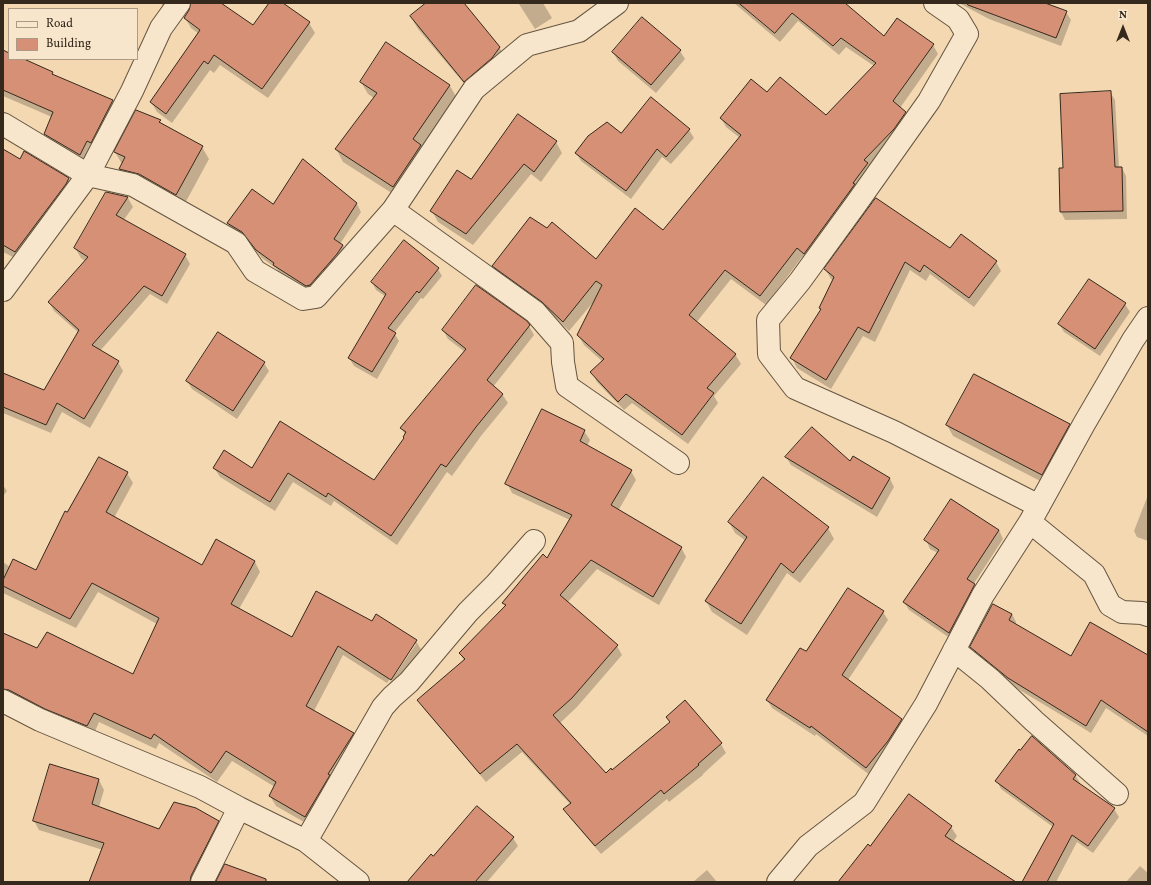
<!DOCTYPE html>
<style>
body{margin:0}
#map{position:relative;width:1151px;height:885px;overflow:hidden;background:#f4d8b1;font-family:Vollkorn,serif}
canvas{display:block}
.frame{position:absolute;inset:0;border:4px solid #34291c;pointer-events:none}
.legend{position:absolute;left:8px;top:8px;width:130px;height:52px;box-sizing:border-box;background:#f8e6cc;border:1px solid #aa9a86;margin:0;padding:5px 7px;list-style:none;font-size:12px;color:#34291c}
.legend li{display:flex;align-items:center;gap:8px;height:20px}
.legend b{width:20px;border:1px solid #aa9a86}
.north{position:absolute;left:1103px;top:8px;width:40px;height:40px;-webkit-text-stroke:3px #f8e6cc;paint-order:stroke;rotate:0deg;font-size:11px;font-weight:700;line-height:16px;text-align:center;color:#34291c}
.north::after{content:'';display:block;margin:auto;width:14px;height:18px;background:#34291c;clip-path:polygon(50% 0,100% 100%,50% 72%,0 100%)}
</style>
<div id="map">
<canvas width="1151" height="885"></canvas>
<div class="frame"></div>
<ul class="legend">
<li><b style="height:5px;background:#f8e6cc"></b>Road</li>
<li><b style="height:11px;background:#d69076"></b>Building</li>
</ul>
<div class="north">N</div>
</div>
<script>
const ctx = document.querySelector('canvas').getContext('2d');
ctx.lineJoin = 'round';
function paint(path, color) {
  ctx.fillStyle = color;
  ctx.fill(path, 'evenodd');
}
function trace(path, color, width, dash) {
  ctx.strokeStyle = color;
  ctx.lineWidth = width;
  ctx.lineCap = dash ? 'butt' : 'round';
  ctx.setLineDash(dash || []);
  ctx.stroke(path);
}
const shadow = new Path2D(`
 M160,3H178L170,12Z
 M192,3H219L254,27L271,3H282L309,23L315,33L268,98L220,65L214,73L210,70L172,123L157,112L151,102L199,34L191,28L185,18L192,5Z
 M428,3H462L499,47L507,60L472,93L418,29L411,17Z
 M521,3H543L552,18L535,29L519,4Z
 M734,3H844L884,37L933,45L938,54L900,108L905,113L910,123L810,263L802,257L766,305L731,279L696,323L735,354L741,364L714,396L718,403L688,444L632,403L624,410L597,382L592,372L603,362L584,345L578,335L596,299L569,331L549,311L498,275L493,266L596,261L663,232L740,138L726,127L721,118L767,93L826,117L874,66L846,47L839,55L798,21L780,42Z
 M959,3H1043L1066,12L1071,20L1061,46L989,19Z
 M642,19L680,51L685,59L656,93L618,61L613,52Z
 M386,44L450,86L457,98L401,199L343,162L336,149L374,98L368,94L361,82Z
 M3,51L9,54V59H21L52,72L55,77L112,101L117,109L84,163L50,142L45,134L52,117L3,96Z
 M1110,92L1115,100L1119,168H1122L1126,176L1127,219L1065,220L1061,212L1064,169Z
 M137,111L160,121L162,125L202,147L209,159L183,207L127,181L120,169L122,164L115,152Z
 M689,130L694,138L671,164L662,157L631,199L581,161L576,153L621,134Z
 M556,142L562,153L541,182L531,174L473,245L438,222L432,211L471,180Z
 M3,150L20,160L68,179L74,189L21,261L3,252Z
 M128,198L133,207L123,221L185,255L190,264L167,304L150,294L100,351L118,362L123,371L90,428L62,412L51,433L3,413V374L44,391L79,333L54,311L49,302L85,261L81,258L75,248ZM96,243L88,258L87,257Z
 M357,204L361,212L340,244L343,245L347,254L314,293L279,273L277,269L262,258L248,241L232,232L228,223L273,205Z
 M950,250L996,262L1001,271L974,307L930,274L926,281L910,270L875,342L863,336L831,389L797,368L792,358L821,310L820,308L834,281L831,279L825,269Z
 M438,269L442,276L423,299L421,298L394,333L399,341L377,379L354,366L349,358L386,297L376,290L372,282Z
 M1125,304L1130,312L1100,356L1064,332L1059,324Z
 M529,326L534,335L493,387L502,394L508,403L481,436L452,476L447,472L397,545L334,501L331,506L293,482L275,511L220,477L214,468L252,469L375,481L405,439V434L401,428L465,352L448,339L443,330Z
 M264,363L269,371L237,419L192,389L187,381Z
 M947,425H1069L1075,436L1048,485L953,436Z
 M584,431L590,440L587,446L631,471L636,480L618,511L681,547L686,557L659,605L597,569L567,603L617,646L622,655L577,707L560,723L606,774L612,772L670,723L667,717L685,702L721,744L726,753L703,774V775L669,802L667,799L601,854L570,818L565,809L570,804L522,752L486,782L424,709L418,700L464,661L460,653L506,607L503,603L548,560L570,520L512,493L507,483Z
 M786,457L850,462L853,458L890,479L894,487L877,517L791,465Z
 M127,473L133,483L114,518L202,566L255,562L260,572L239,609L292,638L372,622L416,641L422,651L396,689L389,684L416,644H413L387,683L343,655L314,711L353,734L359,744L311,826L276,806L270,796L275,787L232,761L217,782L159,743L156,749L99,722L93,736L3,695V634L38,650L133,675L157,624L98,592L76,628L3,593V562L10,567L36,572L68,513Z
 M3,485L7,491L3,496Z
 M1148,495V541L1137,537L1134,531Z
 M729,522L828,528L834,539L800,583L787,573L747,635L712,612L706,601L746,541L735,533Z
 M999,530L1003,539L973,585L979,593L954,641L909,610L904,602L938,553L930,549L926,540Z
 M848,589L883,612L888,620L848,680L901,720L906,728L871,776L816,734L815,736L772,708L767,700L806,653Z
 M1012,614L1016,622L1015,625L1071,658L1148,681V736L1106,708L1091,733L1013,686L976,655L971,647Z
 M51,766L99,780L104,790L99,807L159,830L218,822L223,831L198,882H90L103,850L39,830L34,821Z
 M1075,775L1080,783L1079,784L1114,809L1119,817L1093,853L1077,842L1056,882H1029L1053,827L1001,789L997,781Z
 M477,807L513,838L518,846L487,882H408L433,858Z
 M951,827L957,836L953,842L1014,882H839L871,848Z
 M1140,866L1148,873V882H1126Z
 M707,870L717,882H693Z`);
const building = new Path2D(`
 M191,3H221L253,25L269,3H283L310,22L262,89L214,55L208,64L204,61L166,114L150,102L200,30L184,18L189,10Z
 M426,3H464L500,47L492,58L464,82L410,16Z
 M739,3H845L884,36L897,18L934,44L893,101L906,112L894,129L864,160L868,163L853,183L855,184L804,254L797,248L760,296L725,270L689,315L736,354L707,388L714,393L682,435L626,394L618,402L590,372L604,359L577,335L602,285L596,281L563,322L542,302L492,266L530,217L547,228L552,222L596,259L635,208L663,230L741,135L720,118L751,79L767,92L780,77L826,115L876,63L841,38L833,46L792,13L775,33Z
 M968,3H1045L1067,11L1056,38L968,5Z
 M642,17L681,50L651,85L612,52Z
 M386,42L450,85L413,139L421,145L393,187L335,149L377,93L360,82Z
 M3,50L9,53V59H24L53,72L52,74L113,100L91,143L87,141L80,155L44,134L53,112L3,90Z
 M1111,91L1115,167H1122L1123,211L1060,212L1059,168H1063L1060,94Z
 M651,97L690,129L666,157L657,149L626,191L575,153L588,136L607,122L621,133Z
 M136,110L161,120L159,122L203,146L176,195L139,174L119,169L125,157L114,152Z
 M518,114L557,141L534,172L524,164L466,234L430,211L457,170L471,179Z
 M3,149L20,159L24,151L69,178L66,184L15,252L3,245Z
 M303,159L357,203L334,239L343,245L337,254L310,285L306,286L273,265L274,263L256,250L242,232L227,223L252,189L273,204Z
 M106,192L128,197L116,215L186,254L162,296L144,286L92,345L119,361L84,419L57,403L46,425L3,407V373L44,390L79,330L48,302L88,257L74,248Z
 M876,198L950,248L961,234L997,261L969,298L924,265L920,272L905,262L869,333L858,327L826,380L790,358L821,309L819,308L834,277L824,269Z
 M404,240L439,268L419,293L417,291L388,328L396,333L372,372L348,358L386,294L371,282Z
 M1089,279L1126,303L1095,349L1058,324Z
 M476,285L527,321L530,325L487,380L503,394L476,427L446,467L441,464L391,536L328,493L326,497L288,473L270,502L213,468L224,450L252,468L280,421L374,480L404,438L403,437L406,432L400,428L466,349L442,330Z
 M218,332L265,362L233,411L186,381Z
 M974,374L1070,424L1042,475L946,425Z
 M542,409L585,430L580,441L632,470L611,505L682,547L653,597L591,560L560,595L618,645L572,698L553,715L606,773L611,768L612,770L670,722L666,717L685,700L722,743L698,764L699,765L664,794L661,790L595,846L563,809L571,803L517,744L480,774L417,700L465,659L459,653L506,605L502,603L543,554L547,558L572,515L505,484Z
 M812,427L850,461L853,456L890,478L872,509L785,457Z
 M99,457L128,472L106,512L202,565L216,539L255,561L231,604L292,637L316,591L372,621L376,614L417,640L391,680L338,646L306,706L354,733L328,774L330,775L305,817L269,796L276,782L226,751L211,773L154,734L151,739L94,713L87,726L45,709L9,690L3,689V633L37,648L47,632L133,674L159,618L92,583L70,619L3,586V580L13,559L36,570L65,511L67,512Z
 M763,477L829,527L793,573L781,563L741,624L705,601L747,537L728,522Z
 M951,499L999,530L967,579L975,584L949,633L903,602L939,550L924,540Z
 M848,588L884,611L842,675L902,719L888,741L866,768L811,726L810,728L766,700L800,648L806,651Z
 M993,604L1012,614L1009,620L1071,656L1090,622L1148,655V732L1101,700L1086,726L1008,678L970,647Z
 M1032,736L1076,775L1073,779L1115,808L1088,846L1072,835L1047,882H1022L1054,824L995,781L1019,749L1020,750Z
 M50,764L99,779L92,804L159,829L174,802L196,808L219,821L191,876L190,882H89L104,843L33,821Z
 M909,794L952,826L945,836L1016,882H838L868,844L870,846Z
 M477,806L514,837L475,882H407L431,854L433,856Z
 M225,864L266,879V882H216Z`);
const street = new Path2D(`
 M935,3L958,19L967,34L929,101L856,204L800,281L768,320L769,354L795,388L894,432L1039,506
 M3,124L88,175L133,185L204,225L236,243L255,271L303,299L316,297L393,210L474,89L527,45L579,31L617,3
 M393,210L535,312L562,343L563,362L567,386L678,463
 M3,290L88,175L132,91L161,28L179,3
 M1030,522L1094,574L1110,605L1122,612L1142,613L1148,615
 M954,650L990,679L1034,721L1117,794
 M3,701L40,720L200,787L239,808L306,841L358,882
 M306,841L383,707L392,697L409,682L468,612L496,584L534,541
 M202,882L239,808
 M778,882L808,846L864,803L926,704L983,595L1030,522L1084,424L1133,340L1148,318`);
paint(shadow, '#0003');
paint(building, '#d69076');
trace(building, '#34291c', 1);
trace(street, '#645541', 24);
trace(street, '#f8e6cc', 22);
</script>
